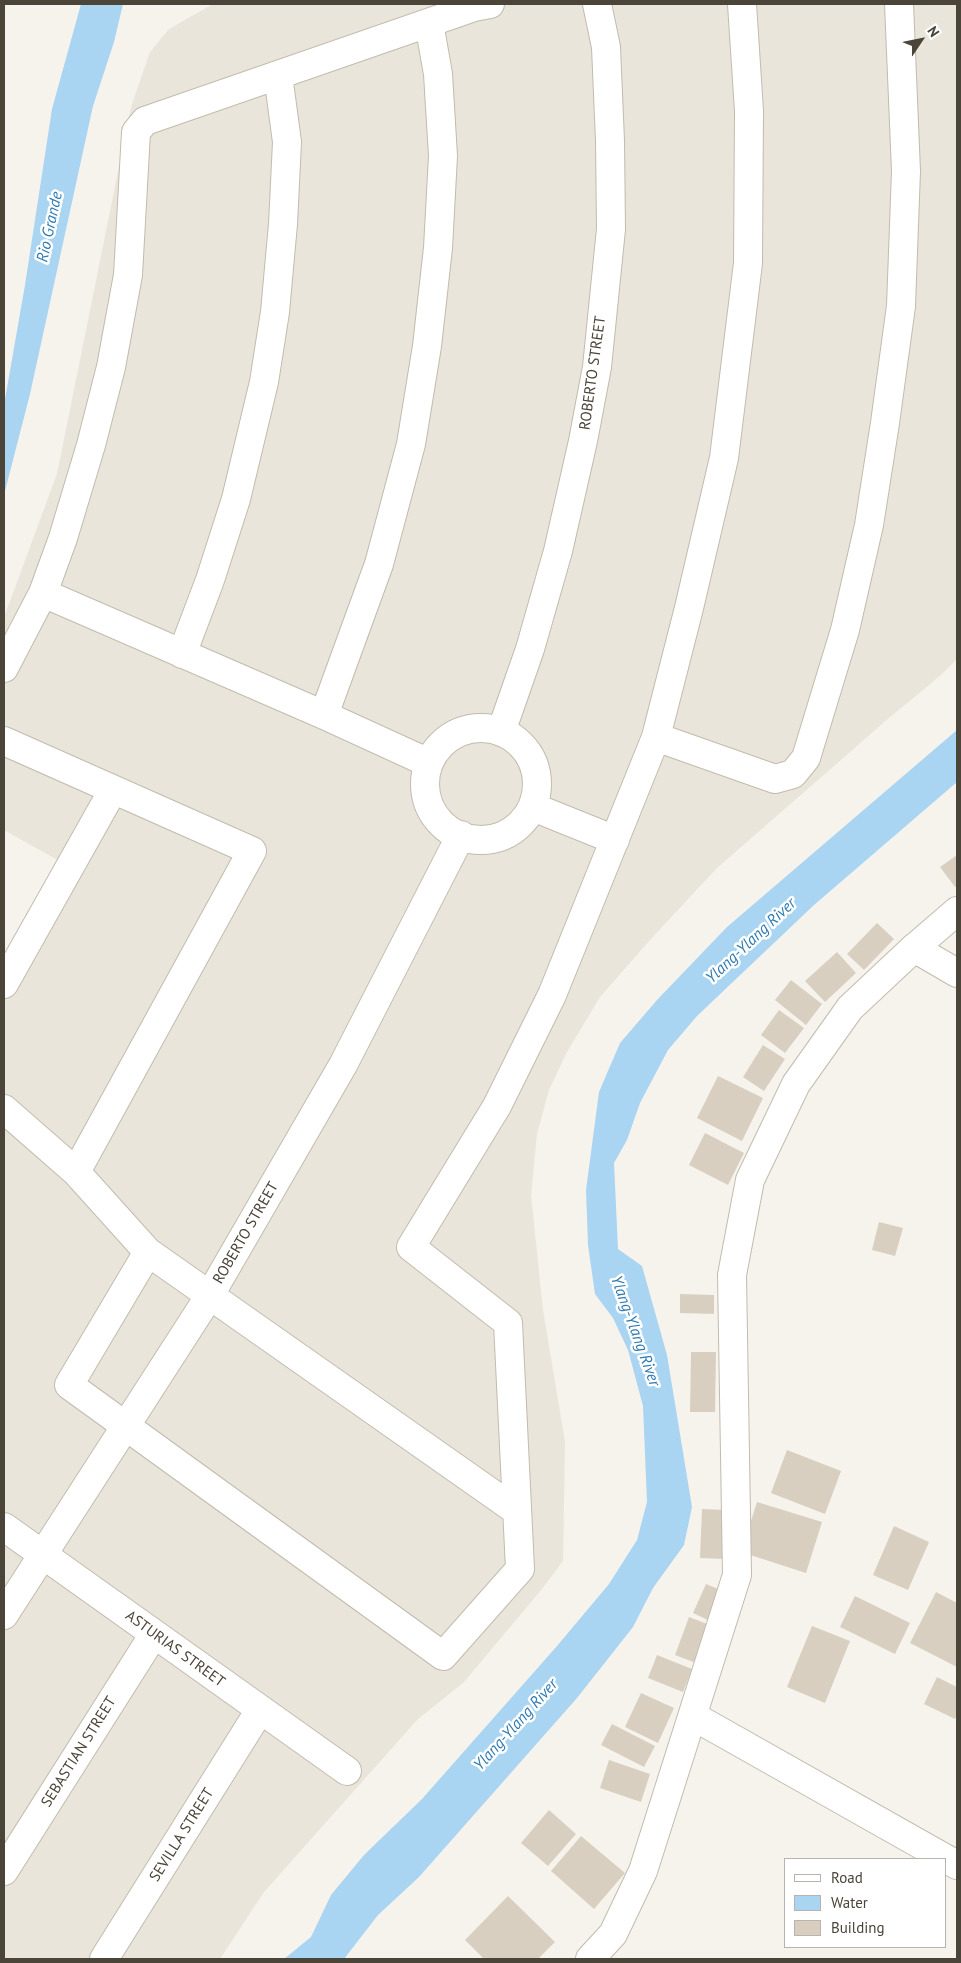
<!DOCTYPE html>
<style>
body{margin:0}
#map{position:relative;width:961px;height:1963px;overflow:hidden;background:#f6f3ec;font-family:"PT Sans",sans-serif}
canvas{display:block}
.frame{position:absolute;inset:0;border:5px solid #4b4439;pointer-events:none}
.legend{position:absolute;left:784px;top:1858px;width:162px;height:90px;box-sizing:border-box;background:#fff;border:1px solid #b7b4b0;margin:0;padding:6px 9px;list-style:none;font-size:15px;color:#4b4439}
.legend li{display:flex;align-items:center;gap:10px;height:25px}
.legend b{width:25px;border:1px solid #b7b4b0}
.north{position:absolute;left:896px;top:15px;width:50px;height:50px;-webkit-text-stroke:4px #fff;paint-order:stroke;rotate:56deg;font-size:14px;font-weight:700;line-height:20px;text-align:center;color:#4b4439}
.north::after{content:'';display:block;margin:auto;width:18px;height:22px;background:#4b4439;clip-path:polygon(50% 0,100% 100%,50% 72%,0 100%)}
</style>
<div id="map">
<canvas width="961" height="1963"></canvas>
<div class="frame"></div>
<ul class="legend">
<li><b style="height:6px;background:#fff"></b>Road</li>
<li><b style="height:14px;background:#a9d4f2"></b>Water</li>
<li><b style="height:14px;background:#d8cfc1"></b>Building</li>
</ul>
<div class="north">N</div>
</div>
<script>
const ctx = document.querySelector('canvas').getContext('2d');
ctx.lineJoin = 'round';
function paint(path, color) {
  ctx.fillStyle = color;
  ctx.fill(path, 'evenodd');
}
function trace(path, color, width, dash) {
  ctx.strokeStyle = color;
  ctx.lineWidth = width;
  ctx.lineCap = dash ? 'butt' : 'round';
  ctx.setLineDash(dash || []);
  ctx.stroke(path);
}
function write(font, color, halo, rows, align = 'center') {
  ctx.font = font + ' "PT Sans",sans-serif';
  ctx.lineWidth = 5;
  ctx.setLineDash([]);
  ctx.textBaseline = 'middle';
  ctx.strokeStyle = halo;
  ctx.fillStyle = color;
  for (const [text, x, y, turn = 0] of rows) {
    ctx.save();
    ctx.translate(x, y);
    ctx.rotate((+turn || 0) * Math.PI / 180);
    ctx.textAlign = isNaN(turn) ? turn : align;
    if (halo) ctx.strokeText(text, 0, 0);
    ctx.fillText(text, 0, 0);
    ctx.restore();
  }
}
const residential = new Path2D(`
 M213,4H957V659L941,675L889,718L717,868L650,940L600,997L567,1052L549,1090L537,1134L531,1195L543,1310L565,1442L563,1561L542,1589L464,1682L417,1720L264,1892L220,1959H4V960L61,862L4,830V617L57,474L131,107L150,52L169,29Z`);
const water = new Path2D(`
 M81,4H123L114,42L93,106L30,394L4,495V405L25,285L52,109Z
 M957,730V782L814,905L697,1016L668,1050L640,1103L627,1140L614,1163L618,1249L642,1266L667,1355L692,1507L684,1545L653,1588L633,1627L577,1698L419,1877L378,1915L344,1959H284L311,1937L331,1895L364,1855L422,1799L557,1646L609,1584L637,1540L647,1502L643,1406L628,1350L613,1318L595,1294L588,1245L586,1190L599,1092L620,1043L657,1000L727,927Z`);
const building = new Path2D(`
 M957,855V886L955,887L940,867Z
 M877,923L894,939L864,970L847,954Z
 M837,952L856,973L825,1002L805,981Z
 M791,980L822,1004L806,1025L775,1000Z
 M779,1010L804,1028L785,1053L761,1035Z
 M763,1045L785,1059L764,1091L743,1077Z
 M718,1076L763,1098L742,1141L697,1118Z
 M705,1133L744,1153L728,1185L689,1165Z
 M879,1222L903,1228L895,1256L872,1250Z
 M680,1294L714,1295V1314L680,1313Z
 M691,1352H716L715,1412H690Z
 M787,1450L841,1471L825,1514L771,1493Z
 M757,1502L822,1522L806,1573L741,1552Z
 M702,1509L726,1510L724,1559L700,1558Z
 M894,1526L929,1542L908,1590L873,1575Z
 M706,1584L723,1591L710,1621L693,1613Z
 M936,1592L957,1603V1667L910,1643Z
 M855,1596L910,1623L895,1654L840,1627Z
 M689,1617L710,1625L696,1663L675,1655Z
 M812,1626L850,1641L825,1703L787,1687Z
 M657,1655L692,1669L683,1692L648,1678Z
 M937,1677L957,1687V1714L955,1719L924,1704Z
 M641,1693L674,1708L658,1743L625,1727Z
 M612,1724L655,1746L644,1767L601,1745Z
 M609,1760L650,1774L641,1802L600,1788Z
 M549,1810L576,1834L548,1866L521,1843Z
 M581,1836L625,1873L594,1909L551,1871Z
 M508,1896L555,1942L538,1959H484L465,1940Z`);
const minor = new Path2D(`
 M43,593L324,715L429,763
 M182,654L210,580L236,499L264,382L275,312L283,224L287,142L278,75
 M4,668L43,593L63,538L91,445L111,367L128,275L136,132L145,121L474,7L490,4
 M324,715L379,564L411,444L427,346L438,248L443,156L438,74L429,23
 M425 784a56 56 0 1 1 112 0a56 56 0 1 1-112 0Z
 M501,732L530,649L558,551L583,441L597,367L611,229L610,141L606,47L597,4
 M656,737L775,779L793,774L806,758L845,630L869,525L885,423L901,306L906,171L899,4
 M4,741L252,851L76,1172
 M533,807L615,840
 M914,948L957,973
 M4,984L113,790
 M4,1109L76,1172L148,1252L517,1511
 M148,1252L69,1385L443,1656L520,1569L508,1323L411,1247L497,1106L552,995L656,737L689,608L724,458L748,263L749,111L742,4
 M4,1527L347,1771
 M4,1615L210,1295L343,1065L461,835
 M693,1716L957,1865
 M4,1871L154,1634
 M104,1959L260,1710`);
const tertiary = new Path2D(`
 M590,1959L613,1934L643,1871L737,1575L732,1275L750,1180L796,1084L850,1008L914,948L957,911`);
const streetNames = [
 ["ROBERTO STREET",593,373,-82],
 ["ROBERTO STREET",246,1233,-60],
 ["ASTURIAS STREET",175,1649,36],
 ["SEBASTIAN STREET",79,1752,-58],
 ["SEVILLA STREET",182,1835,-58]
];
const waterNames = [
 ["Rio Grande",50,227,-78],
 ["Ylang-Ylang River",751,941,-43],
 ["Ylang-Ylang River",635,1331,70],
 ["Ylang-Ylang River",516,1725,-48]
];
paint(residential, '#eae5da');
paint(water, '#a9d4f2');
paint(building, '#d8cfc1');
trace(minor, '#c2bbae', 30);
trace(tertiary, '#c2bbae', 30);
trace(minor, '#fff', 28);
trace(tertiary, '#fff', 28);
write('15px', '#4b4439', '#fff', streetNames);
write('italic 16px', '#2e7ab2', '#fff', waterNames);
</script>
